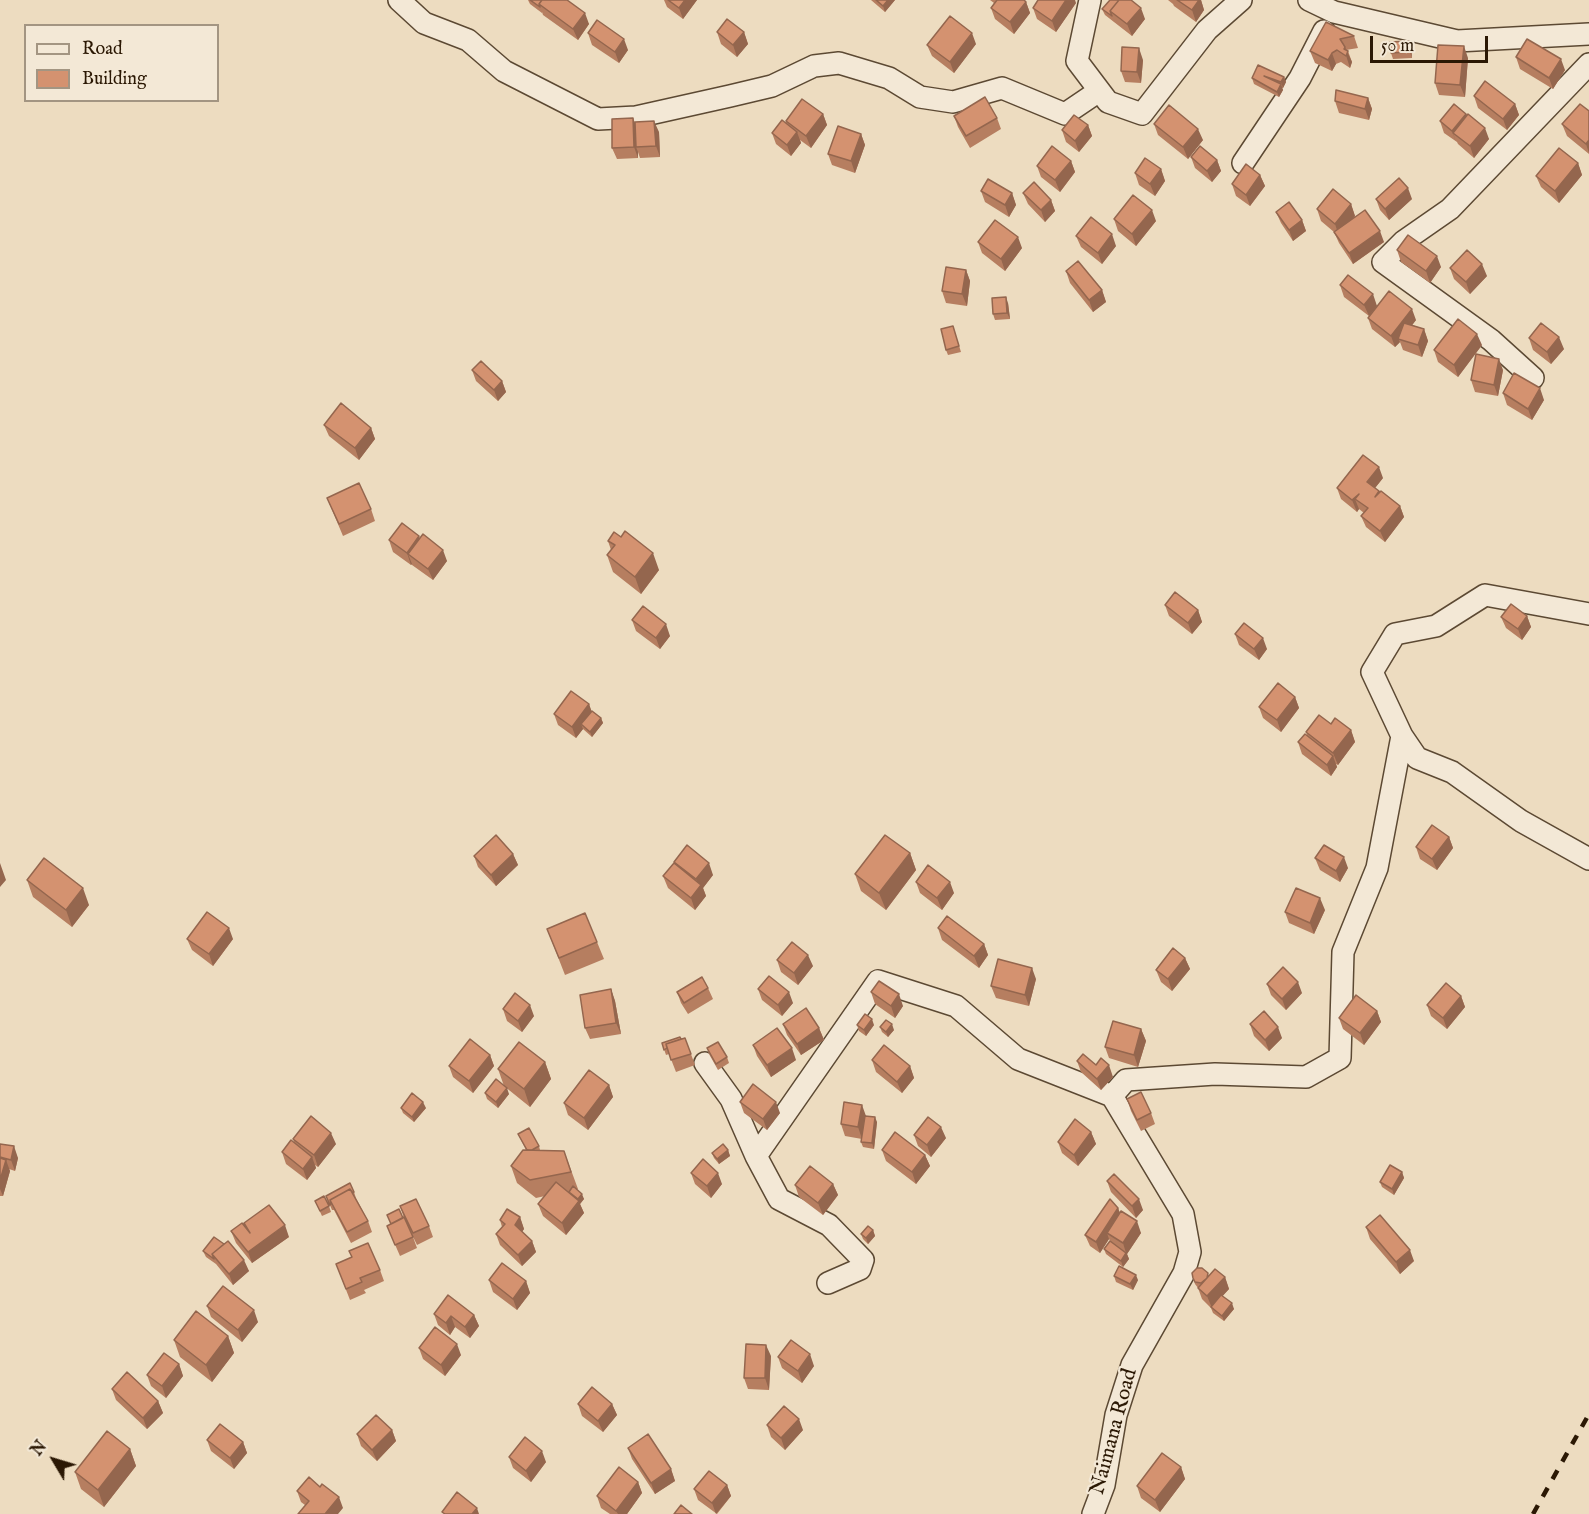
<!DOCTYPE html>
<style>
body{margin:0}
#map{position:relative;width:1589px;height:1514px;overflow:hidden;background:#eddcc0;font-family:"IM FELL English",serif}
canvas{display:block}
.legend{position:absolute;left:24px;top:24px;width:195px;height:78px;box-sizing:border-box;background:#f3e8d6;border:2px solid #a39582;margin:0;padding:8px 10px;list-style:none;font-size:18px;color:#2b1804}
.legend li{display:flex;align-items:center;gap:12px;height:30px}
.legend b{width:30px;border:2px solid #a39582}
.north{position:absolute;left:24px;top:1430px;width:60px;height:60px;-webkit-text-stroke:4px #f3e8d6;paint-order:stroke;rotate:308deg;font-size:16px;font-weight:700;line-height:24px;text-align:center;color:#2b1804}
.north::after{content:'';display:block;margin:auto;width:21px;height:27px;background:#2b1804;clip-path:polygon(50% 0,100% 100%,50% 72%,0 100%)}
.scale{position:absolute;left:1370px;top:36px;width:118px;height:27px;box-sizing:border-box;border:3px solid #2b1804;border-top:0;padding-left:8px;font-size:18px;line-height:21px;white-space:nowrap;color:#2b1804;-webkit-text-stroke:4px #f3e8d6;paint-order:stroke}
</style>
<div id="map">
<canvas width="1589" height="1514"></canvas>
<ul class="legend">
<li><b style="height:8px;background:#f3e8d6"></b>Road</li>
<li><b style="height:16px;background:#d49270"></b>Building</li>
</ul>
<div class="north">N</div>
<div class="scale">50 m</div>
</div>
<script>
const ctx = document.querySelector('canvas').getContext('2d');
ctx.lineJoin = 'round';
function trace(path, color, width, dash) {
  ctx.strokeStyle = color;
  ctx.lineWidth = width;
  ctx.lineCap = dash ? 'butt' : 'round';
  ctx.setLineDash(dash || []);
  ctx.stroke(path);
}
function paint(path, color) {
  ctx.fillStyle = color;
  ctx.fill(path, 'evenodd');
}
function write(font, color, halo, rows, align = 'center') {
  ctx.font = font + ' "IM FELL English",serif';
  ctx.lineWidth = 4.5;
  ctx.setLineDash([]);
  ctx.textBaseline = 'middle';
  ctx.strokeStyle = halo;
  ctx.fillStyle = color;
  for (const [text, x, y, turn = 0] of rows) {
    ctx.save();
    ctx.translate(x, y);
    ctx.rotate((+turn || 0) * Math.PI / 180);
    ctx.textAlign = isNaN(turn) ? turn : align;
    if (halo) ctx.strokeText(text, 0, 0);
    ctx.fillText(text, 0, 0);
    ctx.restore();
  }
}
const minor = new Path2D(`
 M399,0L424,23L468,40L504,71L598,119L636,117L730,96L772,86L814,66L839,63L889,78L920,97L953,102L1002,88L1065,114L1099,91
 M1090,0L1077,61L1108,102L1142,114L1207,30L1241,0
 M1309,0L1334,12L1457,41L1589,34
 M1243,163L1300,78L1324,31
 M1533,378L1491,340L1383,262L1404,241L1450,209L1589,64
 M1402,736L1417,758L1452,772L1521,821L1589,859
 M705,1063L731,1099L756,1156L779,1199L829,1225L863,1260L860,1269L828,1283
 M1112,1096L1126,1080L1215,1074L1306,1077L1340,1058L1343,952L1377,868L1402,736L1372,672L1395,634L1436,626L1485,595L1589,614
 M756,1156L878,981L956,1006L1018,1059L1112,1096
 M1093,1514L1104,1485L1116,1415L1132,1365L1184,1273L1190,1252L1183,1214L1112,1096`);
const rail = new Path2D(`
 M1533,1514L1589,1414`);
const wall = new Path2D(`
 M528,0H567L589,24L578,40L543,15L542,12V13L530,4Z
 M664,0H697L683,19L667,7Z
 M871,0H895L885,12Z
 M990,0H1024L1026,2L1030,13L1014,34L995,19L991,8L994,3Z
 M1168,0H1201L1204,10L1196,22L1174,6L1173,4Z
 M1076,3L1056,32L1037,19L1033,8Z
 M1102,9L1145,19L1132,36L1105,15Z
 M1326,22L1354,36L1358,48L1346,50L1348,51L1352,62L1350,68L1341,62L1336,64L1332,71L1315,63L1310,51Z
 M717,32H744L748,44L737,57L721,44Z
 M588,33L628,50L619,63L592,45Z
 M1409,41L1411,47L1412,58L1393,59L1391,53Z
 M976,44L954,73L932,56L927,45Z
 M1516,57L1565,70L1553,89L1520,69Z
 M1468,58L1465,97L1439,95L1435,83Z
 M1143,60L1141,83L1125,82L1121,71Z
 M1284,77L1286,82L1283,88H1282L1283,90L1279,97L1254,84L1252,78Z
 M1474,96L1515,104L1519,115L1507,130L1478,108Z
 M1368,98L1372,109L1369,120L1339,113L1335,101Z
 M1589,111V154L1567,136L1562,124Z
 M823,114L827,125L811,148L800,140L801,143L791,156L776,144L772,133L786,123V121Z
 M1466,114L1467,116L1489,139L1474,158L1458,144L1457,142L1444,133L1440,121Z
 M954,116L997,118L1001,129L970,148L958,127Z
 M633,118L635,123L659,132L660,157L640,158L638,152V158L617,159L612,148Z
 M1154,124L1203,140L1188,159L1158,135Z
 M1088,125L1092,136L1079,152L1066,142L1062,130Z
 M861,134L865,145L855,173L832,165L828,154Z
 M1191,157L1217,160L1221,171L1212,182L1195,168Z
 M1071,161L1075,172L1060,192L1041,177L1037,166Z
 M1578,163L1582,175L1559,203L1541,187L1536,176Z
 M1161,169L1165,181L1155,196L1139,185L1135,173Z
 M1260,175L1265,186L1250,206L1236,196L1232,184Z
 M981,191L1012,193L1016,205L1009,217L985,202Z
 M1023,193L1051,200L1055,211L1045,222L1028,204Z
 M1376,199H1412L1389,220L1380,210Z
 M1351,204L1355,216L1353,219L1384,242L1353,264L1339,243L1334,232L1321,221L1317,209Z
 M1276,212L1302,220L1306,231L1293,241L1281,223Z
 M1114,219L1156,221L1136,246L1118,231Z
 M1076,236L1116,246L1102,264L1081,247Z
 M978,242L1022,248L1005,271L982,253Z
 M1397,250L1441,267L1430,283L1401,262Z
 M1450,268L1487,276L1470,294L1454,279Z
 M966,270L970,281L967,306L946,303L942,291Z
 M1066,271L1102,290L1106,302L1093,312L1070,283Z
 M1340,285L1377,306L1369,316L1344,297Z
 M1008,303L1010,319L995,320L993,314Z
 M1368,318L1416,320L1412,325L1424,329L1428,341L1422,357L1403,350L1400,342L1395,347L1372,329Z
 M953,326L961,352L948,355L946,350Z
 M1529,338L1564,349L1551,364L1533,350Z
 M1482,345L1458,377L1438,362L1434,350Z
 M472,370L502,381L506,392L498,401L476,381Z
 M1503,370L1498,396L1475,392L1471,380Z
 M1503,393L1544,400L1532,420L1507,405Z
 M324,425L371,428L375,439L359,460L329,436Z
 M1383,478L1375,488L1380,492L1400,506L1404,517L1385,542L1366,527L1361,516L1364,513L1359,509L1357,512L1341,499L1337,488Z
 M327,498L371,509L375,521L343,536Z
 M420,538L447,561L433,580L412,565V564L411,565L393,552L389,540Z
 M608,541L659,570L641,594L613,572L607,555L611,550Z
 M1165,605L1198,610L1202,622L1192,634L1169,616Z
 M1527,616L1531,627L1522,640L1506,628L1501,617Z
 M632,620L670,636L660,649L636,631Z
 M1235,634L1267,649L1259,660L1239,645Z
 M1295,697L1299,708L1281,732L1263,718L1259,707Z
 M589,704L591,711L601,718L603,723L592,737L583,729L576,738L558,725L554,714Z
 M1331,724L1351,730L1355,742L1338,765L1336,764L1337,767L1331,776L1302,754L1298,742L1307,735L1306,732Z
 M1449,837L1453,848L1437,870L1420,859L1416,847Z
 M910,853L916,870L886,910L861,891L855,874Z
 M513,854L518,865L496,886L478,867L474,856Z
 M1315,858L1348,868L1340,882L1320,870Z
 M674,862L713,875L703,888L706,896L695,910L668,888L663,876L675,864Z
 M27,880L89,905L72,927L33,897Z
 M916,882L954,893L942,910L920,893Z
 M1325,910L1314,934L1289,923L1285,912Z
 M938,928L984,944L988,955L979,968L942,940Z
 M547,929L597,942L604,959L565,975Z
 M187,939H233L213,966L192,950Z
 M1185,958L1190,969L1172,991L1161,982L1156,970Z
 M777,960L813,966L798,985L781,972Z
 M1036,979L1029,1006L996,998L991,986Z
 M1267,984L1302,993L1286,1010L1271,995Z
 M708,988L713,999L688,1014L681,1003L677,992Z
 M611,989L615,1001L621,1034L590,1039L585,1028Z
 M758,989L793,1003L782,1016L762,1000Z
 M871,992L903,1006L895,1018L875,1004Z
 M1461,996L1465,1007L1447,1029L1431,1016L1427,1005Z
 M503,1009L534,1016L522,1032L507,1021Z
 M1377,1011L1381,1022L1364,1045L1343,1029L1339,1018Z
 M783,1024L819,1028L824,1040L801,1055L787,1035Z
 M1250,1024L1282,1038L1269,1051L1254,1036Z
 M857,1025H874L866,1036L859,1031Z
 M880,1027L894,1030L888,1037L882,1032Z
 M1141,1029L1146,1041L1138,1067L1109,1058L1105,1047Z
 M685,1038L695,1065L676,1072L669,1054L666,1055L662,1043Z
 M753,1045L796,1060L771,1077L757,1056Z
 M707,1048L727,1057L729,1063L718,1070L709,1054Z
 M490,1055L494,1066L473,1093L453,1077L449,1066Z
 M872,1060L910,1066L914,1078L902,1093L876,1072Z
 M1077,1061L1096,1065L1113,1077L1101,1090L1081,1072Z
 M545,1062L551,1079L530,1107L504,1086L498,1069Z
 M609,1085L613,1097L588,1130L568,1115L564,1103Z
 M485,1093L509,1094L498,1108L487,1099Z
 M1127,1099L1151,1113L1155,1124L1141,1131L1131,1111Z
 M740,1102L780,1113L767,1130L744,1113Z
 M401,1108H426L414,1122L403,1113Z
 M866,1116L877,1122L874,1149L863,1147L861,1142L862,1139L845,1136L841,1124Z
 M1091,1132L1096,1144L1078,1166L1062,1153L1058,1142Z
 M518,1134L539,1146L540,1150L564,1151L578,1189H577L584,1199L580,1204L584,1213L566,1235L543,1216L538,1204L545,1196L536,1198L517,1183L511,1166L526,1150Z
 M914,1135L946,1138L931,1157L918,1146Z
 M293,1139L336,1144L318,1167L315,1165L316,1168L307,1180L286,1164L282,1152L294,1142Z
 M0,1144L18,1158L15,1171L9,1169L10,1171L3,1196H0Z
 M728,1150L730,1156L719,1164L714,1158L712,1153Z
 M882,1150L925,1155L930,1166L916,1184L886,1161Z
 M1402,1172L1404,1178L1394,1195L1382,1187L1380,1182Z
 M691,1173L722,1184L711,1198L695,1184Z
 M1107,1181L1143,1210L1136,1218L1111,1192Z
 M833,1184L838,1195L823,1215L799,1197L795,1185Z
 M354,1192L356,1198L368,1221L372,1232L351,1243L334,1210H332L326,1196Z
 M315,1201L329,1206L331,1212L322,1216Z
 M400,1206L429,1226L433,1237L417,1245L404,1218Z
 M1118,1208L1120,1213L1141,1233L1127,1254L1129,1259L1123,1267L1106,1254L1104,1249L1111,1242L1109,1239L1100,1253L1090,1246L1085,1235Z
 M520,1217L524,1229L522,1232L532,1241L536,1252L522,1266L500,1245L496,1234L502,1227L500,1220Z
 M403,1218L413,1237L417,1248L400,1256L387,1226Z
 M244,1223L289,1237L252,1263L236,1243L231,1231L246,1228Z
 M1366,1227L1414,1261L1400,1274L1370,1239Z
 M873,1230L875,1236L868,1244L863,1239L861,1234Z
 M224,1244L249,1271L233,1285L216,1264L206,1257L203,1251Z
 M336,1264L380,1270L384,1281L364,1290L366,1293L350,1300Z
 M1114,1276L1138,1280L1133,1290L1116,1282Z
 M1209,1276L1225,1277L1229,1289L1222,1296L1234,1309L1224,1321L1213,1313L1211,1308L1202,1299L1198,1288L1195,1284L1193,1278Z
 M489,1280L526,1281L530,1293L517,1310L493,1292Z
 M207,1306L258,1322L242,1342L211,1317Z
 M434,1314L474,1315L479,1326L470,1338L455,1327L450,1335L438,1325Z
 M228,1336L234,1353L212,1382L180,1357L174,1340Z
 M419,1348L461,1355L445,1376L423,1359Z
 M771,1356L769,1390L748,1389L744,1378Z
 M778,1357L814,1366L802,1383L782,1368Z
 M179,1364L183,1376L166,1398L151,1386L147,1375Z
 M112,1389L158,1401L163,1413L147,1429L116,1400Z
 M578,1404H612L617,1415L603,1432L582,1416Z
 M767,1425L803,1430L785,1450L771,1437Z
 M392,1430L396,1441L377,1461L361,1446L357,1434Z
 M207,1440L243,1442L247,1453L234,1469L211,1451Z
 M628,1448L671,1469L675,1481L655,1494L632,1459Z
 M130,1449L136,1466L104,1507L81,1489L75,1472Z
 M509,1457L546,1462L531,1482L513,1468Z
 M1181,1467L1185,1479L1160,1512L1141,1498L1137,1486Z
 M638,1482L642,1493L627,1514H610L601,1508L597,1496Z
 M727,1485L731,1496L717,1514L698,1500L694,1489Z
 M297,1491L343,1508L305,1505L301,1502Z`);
const shadedWall = new Path2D(`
 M685,0H697L683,19L679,8Z
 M888,0H895L885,12L883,6Z
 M1066,0H1075L1076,3L1056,32L1052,21Z
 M1199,0H1201L1204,10L1196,22L1192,10Z
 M1026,2L1030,13L1014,34L1010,22Z
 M1141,8L1145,19L1132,36L1127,24Z
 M585,13L589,24L578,40L573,29Z
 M744,32L748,44L737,57L733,45Z
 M972,33L976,44L954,73L950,62Z
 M624,39L628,50L619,63L615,52Z
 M1409,41L1411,47L1412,58L1410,52Z
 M1464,46L1468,58L1465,97L1460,85Z
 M1345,47L1352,62L1350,68L1344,49Z
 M1139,48L1143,60L1141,83L1137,72Z
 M1332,53L1336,64L1332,71L1328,60Z
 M1561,59L1565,70L1553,89L1549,78Z
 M1284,77L1286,82L1283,88L1281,82Z
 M1281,84L1283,90L1279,97L1277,92Z
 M1368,98L1372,109L1369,120L1365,109Z
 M1515,104L1519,115L1507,130L1503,119Z
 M823,114L827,125L811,148L806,136Z
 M1466,114L1470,125L1453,133L1456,142L1452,131Z
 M633,118L637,129L636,147L638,152V158L634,147Z
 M654,121L659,132L660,157L656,146Z
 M1088,125L1092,136L1079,152L1075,141Z
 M1485,128L1489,139L1474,158L1470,146Z
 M1198,129L1203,140L1188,159L1183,147Z
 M797,132L801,143L791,156L787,145Z
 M861,134L865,145L855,173L851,161Z
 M1589,140V153L1586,144Z
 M1217,160L1221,171L1212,182L1207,171Z
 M1071,161L1075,172L1060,192L1055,180Z
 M1578,163L1582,175L1559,203L1555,191Z
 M1161,169L1165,181L1155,196L1150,184Z
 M1260,175L1265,186L1250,206L1246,195Z
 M1408,188L1412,199L1389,220L1385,209Z
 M1012,193L1016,205L1009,217L1005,205Z
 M1051,200L1055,211L1045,222L1041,210Z
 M1351,204L1355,216L1339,236L1335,224Z
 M1152,210L1156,221L1136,246L1132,234Z
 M1302,220L1306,231L1293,241L1289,230Z
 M1380,231L1384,242L1353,264L1349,253Z
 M1112,234L1116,246L1102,264L1098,253Z
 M1018,237L1022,248L1005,271L1001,259Z
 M1437,256L1441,267L1430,283L1426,271Z
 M1482,264L1487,276L1470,294L1466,282Z
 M966,270L970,281L967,306L962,294Z
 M1102,290L1106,302L1093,312L1089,300Z
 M1373,294L1377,306L1369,316L1364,305Z
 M1006,297L1008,303L1010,319L1007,313Z
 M1412,309L1416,320L1401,340L1398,339L1400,342L1395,347L1391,336Z
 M1424,329L1428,341L1422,357L1418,345Z
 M1477,334L1482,345L1458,377L1454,365Z
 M1559,337L1564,349L1551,364L1547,352Z
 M1499,359L1503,370L1498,396L1494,385Z
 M502,381L506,392L498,401L494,390Z
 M1540,388L1544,400L1532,420L1528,409Z
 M371,428L375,439L359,460L355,448Z
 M1379,467L1383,478L1371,493L1367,482Z
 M1359,494L1355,499L1359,509L1357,512L1352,500Z
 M1400,506L1404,517L1385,542L1380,531Z
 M419,536L423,548L408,554L412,564L411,565L407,553Z
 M443,550L447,561L433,580L428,569Z
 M653,553L659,570L641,594L635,577Z
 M1198,610L1202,622L1192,634L1188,623Z
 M1527,616L1531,627L1522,640L1518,629Z
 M666,624L670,636L660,649L656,638Z
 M1263,638L1267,649L1259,660L1254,649Z
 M1295,697L1299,708L1281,732L1277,720Z
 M589,704L593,715L581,724L583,729L576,738L572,727Z
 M601,718L603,723L592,737L590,732Z
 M1351,730L1355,742L1338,765L1333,753Z
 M1333,756L1337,767L1331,776L1327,765Z
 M1449,837L1453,848L1437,870L1432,859Z
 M910,853L916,870L886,910L879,893Z
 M513,854L518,865L496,886L491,875Z
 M1344,857L1348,868L1340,882L1336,871Z
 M0,863L6,880L0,887Z
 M709,863L713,875L703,888L706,896L695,910L691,898L699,888L696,879Z
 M950,882L954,893L942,910L937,898Z
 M83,888L89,905L72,927L66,910Z
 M1320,898L1325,910L1314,934L1310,923Z
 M229,928L233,939L213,966L209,954Z
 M984,944L988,955L979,968L974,956Z
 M808,955L813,966L798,985L794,973Z
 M1185,958L1190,969L1172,991L1168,979Z
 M1032,968L1036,979L1029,1006L1025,995Z
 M1298,982L1302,993L1286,1010L1282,999Z
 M611,989L615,1001L621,1034L616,1023Z
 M789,992L793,1003L782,1016L778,1005Z
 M899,994L903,1006L895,1018L891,1006Z
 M1461,996L1465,1007L1447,1029L1443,1018Z
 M530,1005L534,1016L522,1032L518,1021Z
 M1377,1011L1381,1022L1364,1045L1360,1033Z
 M872,1019L874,1025L866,1036L864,1030Z
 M892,1024L894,1030L888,1037L886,1032Z
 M1278,1027L1282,1038L1269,1051L1265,1040Z
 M819,1028L824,1040L801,1055L797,1044Z
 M1141,1029L1146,1041L1138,1067L1134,1055Z
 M792,1048L796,1060L771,1077L767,1065Z
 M490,1055L494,1066L473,1093L469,1081Z
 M545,1062L551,1079L530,1107L524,1089Z
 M1109,1065L1113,1077L1101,1090L1097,1079Z
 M910,1066L914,1078L902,1093L897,1082Z
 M609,1085L613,1097L588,1130L584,1118Z
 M507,1088L509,1094L498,1108L496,1102Z
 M423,1102L426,1108L414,1122L412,1117Z
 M776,1102L780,1113L767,1130L763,1119Z
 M862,1105L866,1116L862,1139L858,1127Z
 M875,1117L877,1122L874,1149L872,1143Z
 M941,1127L946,1138L931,1157L927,1145Z
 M1091,1132L1096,1144L1078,1166L1074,1155Z
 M331,1133L336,1144L318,1167L314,1155Z
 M14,1146L18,1158L15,1171L11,1160Z
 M728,1150L730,1156L719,1164L717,1159Z
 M925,1155L930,1166L916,1184L912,1172Z
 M312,1157L316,1168L307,1180L303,1169Z
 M6,1160L10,1171L3,1196L0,1189V1180Z
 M1402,1172L1404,1178L1394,1195L1392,1189Z
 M718,1173L722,1184L711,1198L707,1186Z
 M833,1184L838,1195L823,1215L818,1203Z
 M582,1194L584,1199L580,1204L584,1213L566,1235L562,1223L579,1202L578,1199Z
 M1139,1199L1143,1210L1136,1218L1132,1206Z
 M1118,1208L1122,1219L1107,1233L1109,1239L1100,1253L1096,1242Z
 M520,1217L524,1229L519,1236L515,1225Z
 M1137,1221L1141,1233L1127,1254L1129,1259L1123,1267L1121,1261L1126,1253L1123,1243Z
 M285,1225L289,1237L252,1263L248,1252Z
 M873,1230L875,1236L868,1244L866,1238Z
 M532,1241L536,1252L522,1266L518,1255Z
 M1410,1250L1414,1261L1400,1274L1396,1262Z
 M244,1260L249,1271L233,1285L229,1274Z
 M1136,1275L1138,1280L1133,1290L1130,1284Z
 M1225,1277L1229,1289L1212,1308L1207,1296Z
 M526,1281L530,1293L517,1310L513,1299Z
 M1232,1303L1234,1309L1224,1321L1222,1316Z
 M254,1310L258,1322L242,1342L238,1330Z
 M474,1315L479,1326L470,1338L465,1327Z
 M451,1316L455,1327L450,1335L446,1323Z
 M228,1336L234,1353L212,1382L206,1365Z
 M457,1344L461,1355L445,1376L441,1365Z
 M766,1345L771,1356L769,1390L765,1378Z
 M810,1354L814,1366L802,1383L798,1371Z
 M179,1364L183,1376L166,1398L162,1386Z
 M158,1401L163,1413L147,1429L143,1418Z
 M612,1404L617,1415L603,1432L598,1421Z
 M799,1419L803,1430L785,1450L781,1438Z
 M392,1430L396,1441L377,1461L372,1450Z
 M243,1442L247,1453L234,1469L230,1458Z
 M130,1449L136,1466L104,1507L98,1490Z
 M542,1451L546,1462L531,1482L526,1471Z
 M1181,1467L1185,1479L1160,1512L1155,1500Z
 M671,1469L675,1481L655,1494L651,1483Z
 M638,1482L642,1493L627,1514H618L616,1511Z
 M727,1485L731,1496L716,1514L712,1503Z
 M339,1497L343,1508L338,1514H325Z
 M477,1508L479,1514H472Z`);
const building = new Path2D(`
 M530,0H542L539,4L540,7Z
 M542,0H567L585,13L573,29L539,4Z
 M668,0H685L679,8Z
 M876,0H888L883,6Z
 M997,0H1024L1026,2L1010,22L991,8Z
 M1038,0H1066L1052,21L1033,8Z
 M1110,0H1119L1110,11L1112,16L1102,9Z
 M1119,0H1131L1141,8L1127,24L1110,11Z
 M1177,0H1199L1192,10Z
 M950,16L972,33L950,62L927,45Z
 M727,19L744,32L733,45L717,32Z
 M597,20L624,39L615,52L588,33Z
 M1326,22L1354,36L1340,39L1345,47L1344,49L1348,51L1346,56L1337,50L1332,53L1328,60L1310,51Z
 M1527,39L1561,59L1549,78L1516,57Z
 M1409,41L1410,52L1391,53L1390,42Z
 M1438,45L1464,46L1460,85L1435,83Z
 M1122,47L1139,48L1137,72L1121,71Z
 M1258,65L1284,77L1281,82L1264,76L1281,84L1277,92L1252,78Z
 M1485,81L1515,104L1503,119L1474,96Z
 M1336,90L1368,98L1365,109L1335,101Z
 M985,97L997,118L966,136L954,116Z
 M802,99L823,114L806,136L786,121Z
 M1454,104L1466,114L1452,131L1440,121Z
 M1580,104L1589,111V140L1586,144L1562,124Z
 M1169,105L1198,129L1183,147L1154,124Z
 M1468,114L1485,128L1470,146L1453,133Z
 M1074,115L1088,125L1075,141L1062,130Z
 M633,118L634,147L612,148V119Z
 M782,120L797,132L787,145L772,133Z
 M654,121L656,146L636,147L635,122Z
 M838,126L861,134L851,161L828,154Z
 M1052,146L1071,161L1055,180L1037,166Z
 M1200,146L1217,160L1207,171L1191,157Z
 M1559,148L1578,163L1555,191L1536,176Z
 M1145,158L1161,169L1150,184L1135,173Z
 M1246,164L1260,175L1246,195L1232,184Z
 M1399,178L1408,188L1385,209L1376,199Z
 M988,179L1012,193L1005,205L981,191Z
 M1034,182L1051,200L1041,210L1023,193Z
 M1333,189L1351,204L1335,224L1317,209Z
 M1133,195L1152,210L1132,234L1114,219Z
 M1289,202L1302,220L1289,230L1276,212Z
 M1365,210L1380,231L1349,253L1334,232Z
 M1091,217L1112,234L1098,253L1076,236Z
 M995,220L1018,237L1001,259L978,242Z
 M1408,235L1437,256L1426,271L1397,250Z
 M1467,250L1482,264L1466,282L1450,268Z
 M1078,261L1102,290L1089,300L1066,271Z
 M946,267L966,270L962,294L942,291Z
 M1348,275L1373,294L1364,305L1340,285Z
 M1389,291L1412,309L1391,336L1368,318Z
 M1006,297L1007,313L993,314L992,298Z
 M1458,319L1477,334L1454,365L1434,350Z
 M1404,323L1424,329L1418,345L1398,339Z
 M1541,323L1559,337L1547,352L1529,338Z
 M953,326L959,346L946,350L941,329Z
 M1476,354L1499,359L1494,385L1471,380Z
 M481,361L502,381L494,390L472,370Z
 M1514,373L1540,388L1528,409L1503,393Z
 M341,403L371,428L355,448L324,425Z
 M1363,455L1379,467L1367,482L1379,491L1375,497L1381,491L1400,506L1380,531L1361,516L1368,508L1355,499L1359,494L1352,500L1337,488Z
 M359,483L371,509L339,524L327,498Z
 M402,523L419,536L407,553L389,540Z
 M625,531L653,553L635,577L607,555L615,545L608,541L614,532L621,537Z
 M423,534L443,550L428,569L408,554Z
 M1175,592L1198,610L1188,623L1165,605Z
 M1511,604L1527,616L1518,629L1501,617Z
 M643,606L666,624L656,638L632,620Z
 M1244,623L1263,638L1254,649L1235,634Z
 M1278,683L1295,697L1277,720L1259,707Z
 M571,691L589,704L572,727L554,714Z
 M592,711L601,718L590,732L581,724Z
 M1319,715L1331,724L1335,718L1351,730L1333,753L1306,732Z
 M1305,734L1333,756L1327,765L1298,742Z
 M1432,825L1449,837L1432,859L1416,847Z
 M496,835L513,854L491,875L474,856Z
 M885,835L910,853L879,893L855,874Z
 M687,845L709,863L696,879L674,862Z
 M1324,845L1344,857L1336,871L1315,858Z
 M44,858L83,888L66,910L27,880Z
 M674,863L701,885L691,898L663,876Z
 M928,865L950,882L937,898L916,882Z
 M1296,888L1320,898L1310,923L1285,912Z
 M207,912L229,928L209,954L187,939Z
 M585,913L597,942L559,958L547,929Z
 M947,916L984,944L974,956L938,928Z
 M792,942L808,955L794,973L777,960Z
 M1173,948L1185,958L1168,979L1156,970Z
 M998,959L1032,968L1025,995L991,986Z
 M1283,967L1298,982L1282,999L1267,984Z
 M769,976L789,992L778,1005L758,989Z
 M702,977L708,988L684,1003L677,992Z
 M879,981L899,994L891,1006L871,992Z
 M1446,983L1461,996L1443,1018L1427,1005Z
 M611,989L616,1023L585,1028L580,995Z
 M515,993L530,1005L518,1021L503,1009Z
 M1356,995L1377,1011L1360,1033L1339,1018Z
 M806,1008L819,1028L797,1044L783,1024Z
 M1264,1011L1278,1027L1265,1040L1250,1024Z
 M865,1014L872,1019L864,1030L857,1025Z
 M886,1020L892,1024L886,1032L880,1027Z
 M1113,1021L1141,1029L1134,1055L1105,1047Z
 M777,1028L792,1048L767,1065L753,1045Z
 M680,1037L681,1039L666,1044L667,1048L664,1050L662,1043Z
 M685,1038L691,1054L671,1060L666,1044Z
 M470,1039L490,1055L469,1081L449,1066Z
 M519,1042L545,1062L524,1089L498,1069Z
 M718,1042L727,1057L716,1064L707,1048Z
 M884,1045L910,1066L897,1082L872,1060Z
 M1083,1054L1096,1065L1101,1058L1109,1065L1097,1079L1077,1061Z
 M589,1070L609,1085L584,1118L564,1103Z
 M496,1079L507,1088L496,1102L485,1093Z
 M753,1084L776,1102L763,1119L740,1102Z
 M1141,1092L1151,1113L1137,1120L1127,1099Z
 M412,1093L423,1102L412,1117L401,1108Z
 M844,1102L862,1105L858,1127L841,1124Z
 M311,1116L331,1133L314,1155L293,1139Z
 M865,1116L875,1117L872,1143L861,1142Z
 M928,1117L941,1127L927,1145L914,1135Z
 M1075,1119L1091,1132L1074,1155L1058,1142Z
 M529,1128L539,1146L532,1150H527L518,1134Z
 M895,1132L925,1155L912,1172L882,1150Z
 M291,1140L312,1157L303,1169L282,1152Z
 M0,1144L14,1146L11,1160L0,1157Z
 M723,1144L728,1150L717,1159L712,1153Z
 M523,1150L564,1151L571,1172L530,1180L511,1166Z
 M0,1158L6,1160L0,1180Z
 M703,1159L718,1173L707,1186L691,1173Z
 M1390,1165L1402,1172L1392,1189L1380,1182Z
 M810,1166L833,1184L818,1203L795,1185Z
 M1114,1174L1139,1199L1132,1206L1107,1181Z
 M556,1182L579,1201L562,1223L538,1204Z
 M350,1183L354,1192L353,1193L350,1189L330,1200L331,1204L330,1205L326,1196Z
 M573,1186L582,1194L578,1199L569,1192Z
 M350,1189L368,1221L347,1232L330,1200Z
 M324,1196L329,1206L320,1211L315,1201Z
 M416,1199L429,1226L413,1233L400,1206Z
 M1110,1199L1118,1208L1096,1242L1085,1235Z
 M269,1205L285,1225L248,1252L231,1231L242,1223L250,1233L244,1223Z
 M399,1209L403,1218L391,1224L387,1215Z
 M507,1209L520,1217L515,1225L532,1241L518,1255L496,1234L505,1224L500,1220Z
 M1121,1211L1137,1221L1123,1243L1107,1233Z
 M1380,1215L1410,1250L1396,1262L1366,1227Z
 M404,1217L413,1237L395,1245L387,1226Z
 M868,1226L873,1230L866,1238L861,1234Z
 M214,1237L224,1244L212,1254L214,1259L203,1251Z
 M228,1241L244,1260L229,1274L212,1254Z
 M1110,1241L1126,1253L1121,1261L1104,1249Z
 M368,1243L380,1270L360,1278L362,1282L346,1289L336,1264L352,1257L349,1251Z
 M502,1263L526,1281L513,1299L489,1280Z
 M1119,1266L1136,1275L1130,1284L1114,1276Z
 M1197,1268H1202L1208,1273L1207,1278L1201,1283L1195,1282L1193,1278L1192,1273Z
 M1215,1269L1225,1277L1207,1296L1198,1288Z
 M223,1286L254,1310L238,1330L207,1306Z
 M448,1295L474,1315L465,1327L451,1316L446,1323L434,1314Z
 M1221,1295L1232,1303L1222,1316L1211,1307Z
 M196,1311L228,1336L206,1365L174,1340Z
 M435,1327L457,1344L441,1365L419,1348Z
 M791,1340L810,1354L798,1371L778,1357Z
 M746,1344L766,1345L765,1378H744Z
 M164,1353L179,1364L162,1386L147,1375Z
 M127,1372L158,1401L143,1418L112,1389Z
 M592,1387L612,1404L598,1421L578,1404Z
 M784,1406L799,1419L781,1438L767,1425Z
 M376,1415L392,1430L372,1450L357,1434Z
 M220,1424L243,1442L230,1458L207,1440Z
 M107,1431L130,1449L98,1490L75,1472Z
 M648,1434L671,1469L651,1483L628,1448Z
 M525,1437L542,1451L526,1471L509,1457Z
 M1162,1453L1181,1467L1155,1500L1137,1486Z
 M619,1467L638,1482L616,1511L597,1496Z
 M709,1471L727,1485L712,1503L694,1489Z
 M309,1477L320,1487L322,1484L339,1497L325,1514H298L309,1501L297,1491Z
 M457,1492L477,1508L472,1514H445L442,1512Z
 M681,1505L692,1514H674Z`);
const streetNames = [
 ["Naimana Road",1115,1432,-75]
];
trace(minor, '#5c4933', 24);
trace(minor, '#f3e8d6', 21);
trace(rail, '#2b1804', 4.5, [10, 10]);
paint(wall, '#b67e60');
paint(shadedWall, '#94664e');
paint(building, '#d49270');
trace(building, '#94664e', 1.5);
write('21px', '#2b1804', '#f3e8d6', streetNames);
</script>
